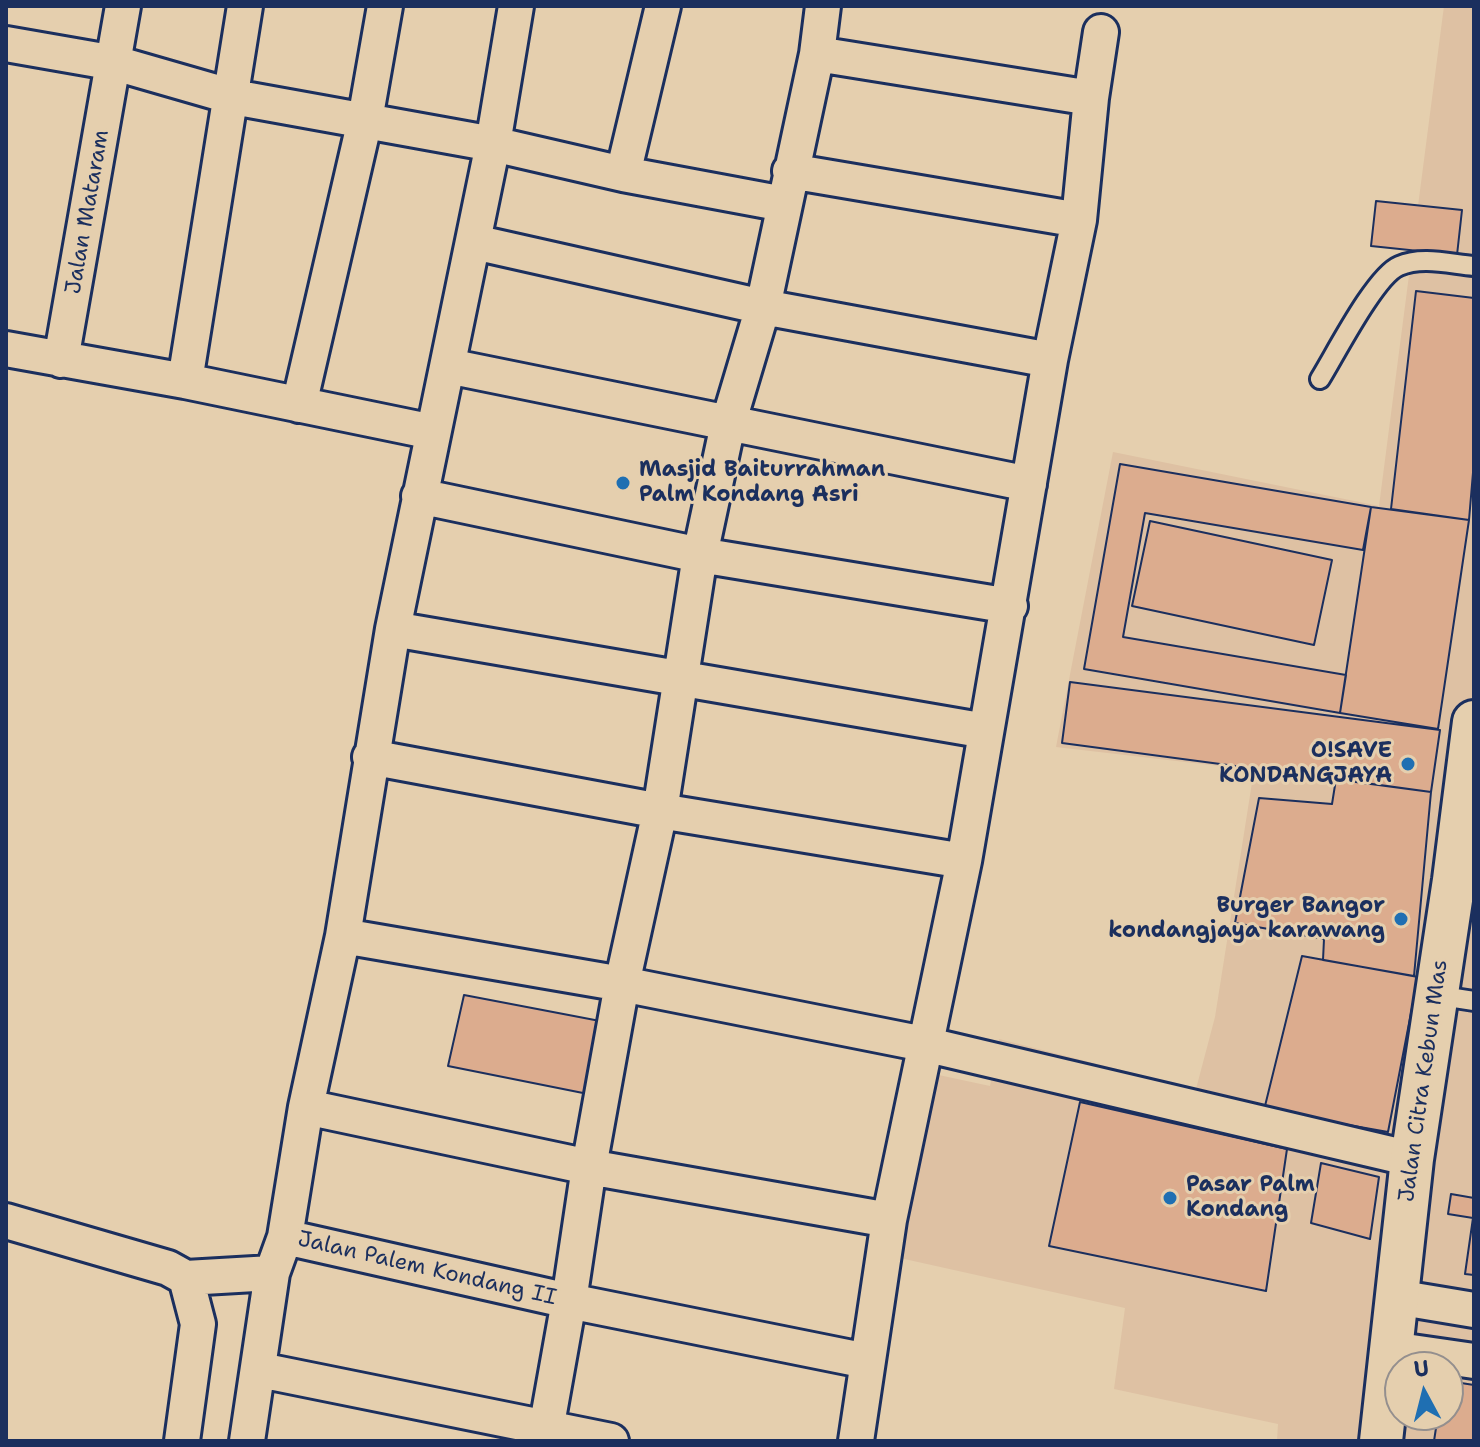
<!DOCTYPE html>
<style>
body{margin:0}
#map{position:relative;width:1480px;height:1447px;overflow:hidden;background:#e5cfae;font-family:"Shantell Sans",sans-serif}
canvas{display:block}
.frame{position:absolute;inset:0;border:8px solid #1b2f5e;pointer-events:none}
.north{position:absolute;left:1384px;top:1351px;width:80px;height:80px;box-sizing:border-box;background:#e5cfae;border:2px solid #948f8e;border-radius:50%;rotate:353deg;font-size:22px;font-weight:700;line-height:32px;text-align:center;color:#1b2f5e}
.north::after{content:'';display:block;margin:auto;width:28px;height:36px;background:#1f6fb2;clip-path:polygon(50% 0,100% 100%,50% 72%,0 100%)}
</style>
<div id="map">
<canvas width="1480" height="1447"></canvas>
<div class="frame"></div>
<div class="north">U</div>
</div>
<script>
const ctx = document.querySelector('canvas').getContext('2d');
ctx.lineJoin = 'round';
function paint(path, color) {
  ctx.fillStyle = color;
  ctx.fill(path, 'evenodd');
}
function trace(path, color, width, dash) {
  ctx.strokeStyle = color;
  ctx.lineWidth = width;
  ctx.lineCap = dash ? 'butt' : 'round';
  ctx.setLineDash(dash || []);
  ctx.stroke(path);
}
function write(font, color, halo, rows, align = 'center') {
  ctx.font = font + ' "Shantell Sans",sans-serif';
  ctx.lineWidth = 6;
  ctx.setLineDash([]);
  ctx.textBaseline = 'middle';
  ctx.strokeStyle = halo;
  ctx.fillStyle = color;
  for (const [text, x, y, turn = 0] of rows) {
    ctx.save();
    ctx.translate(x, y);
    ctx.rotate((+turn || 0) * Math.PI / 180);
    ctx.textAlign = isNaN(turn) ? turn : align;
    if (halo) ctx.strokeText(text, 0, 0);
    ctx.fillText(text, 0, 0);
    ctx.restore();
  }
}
const built = new Path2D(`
 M1444,6H1474V1385L1448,1381V1367H1400V1415H1438L1434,1441H1277L1278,1424L1114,1389L1125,1308L900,1258L934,1074L990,1086L999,1039L1196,1089L1215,1017L1254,770L1056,747L1113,452L1379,506Z`);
const building = new Path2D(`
 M1376,201L1462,210L1457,255L1371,246Z
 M1416,291L1474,298V461L1469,520L1391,509Z
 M1120,464L1371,507L1363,550L1145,513L1123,637L1346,675L1340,713L1084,669Z
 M1371,507L1469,520L1438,729L1340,713Z
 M1150,521L1332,560L1314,645L1132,606Z
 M1070,682L1440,730L1431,792L1062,743Z
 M1336,779L1431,792L1414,976L1323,960L1324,939L1235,923L1259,798L1332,804Z
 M1302,956L1418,977L1388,1132L1264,1110Z
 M464,995L600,1021L588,1094L448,1066Z
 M1080,1102L1287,1149L1266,1291L1049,1246Z
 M1321,1163L1379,1177L1370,1239L1311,1223Z
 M1451,1194L1474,1198V1275L1465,1274L1473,1218L1448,1214Z
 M1448,1381L1474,1385V1441H1434L1438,1415H1448Z`);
const service = new Path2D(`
 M1320,379C1335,355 1375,276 1399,266C1422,256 1450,264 1474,266
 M1435,995L1474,1001`);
const minor = new Path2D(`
 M6,44L115,63L233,97L493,144L623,174L784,204
 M817,54L1091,98
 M790,171L1079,220
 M623,174L663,6
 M474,242L763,307L1050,360
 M6,349L185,381L433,432
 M61,360L123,6
 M448,366L1029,484
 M185,381L245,6
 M299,405L365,120L385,6
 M419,496L700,555L1010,606
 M393,629L986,731
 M370,757L660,811L964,861
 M343,936L622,984L924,1044L1412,1159
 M306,1107L589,1167L889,1220
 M6,1221L168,1268L186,1278L198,1324L182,1441
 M285,1237L569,1301L867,1361
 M186,1278L272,1273
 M1396,1297L1474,1310
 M1391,1349L1474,1361
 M260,1370L611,1441
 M247,1441L272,1273L285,1237L306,1107L343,936L393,629L493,144L516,6
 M544,1441L569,1301L589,1167L622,984L660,811L700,555L728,424L763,307L817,54L823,6
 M856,1441L889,1220L964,861L1050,360L1079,220L1091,98L1101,32`);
const tertiary = new Path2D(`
 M1381,1441L1412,1159L1454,880L1474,722`);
const markers = [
 [623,483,8,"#1f6fb2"],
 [1408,764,8,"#1f6fb2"],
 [1401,919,8,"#1f6fb2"],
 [1170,1198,8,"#1f6fb2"]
];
const streetNames = [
 ["Jalan Mataram",88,212,-80],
 ["Jalan Citra Kebun Mas",1424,1081,-82],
 ["Jalan Palem Kondang II",427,1269,13]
];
const poiNames = [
 ["Masjid Baiturrahman",639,470],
 ["Palm Kondang Asri",639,495],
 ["O!SAVE",1392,751,"right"],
 ["KONDANGJAYA",1392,776,"right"],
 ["Burger Bangor",1385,906,"right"],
 ["kondangjaya karawang",1385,931,"right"],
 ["Pasar Palm",1186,1185],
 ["Kondang",1186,1210]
];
paint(built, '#dec1a3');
paint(building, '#dcac8e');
trace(building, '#1b2f5e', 2);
trace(service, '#1b2f5e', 24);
trace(minor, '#1b2f5e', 40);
trace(tertiary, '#1b2f5e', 48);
trace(service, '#e5cfae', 18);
trace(minor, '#e5cfae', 34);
trace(tertiary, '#e5cfae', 42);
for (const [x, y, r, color] of markers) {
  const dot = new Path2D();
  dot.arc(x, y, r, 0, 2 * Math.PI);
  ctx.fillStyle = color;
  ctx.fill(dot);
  trace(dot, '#e5cfae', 3);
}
write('22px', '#1b2f5e', '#e5cfae', streetNames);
write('bold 22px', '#1b2f5e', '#e5cfae', poiNames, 'left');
</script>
